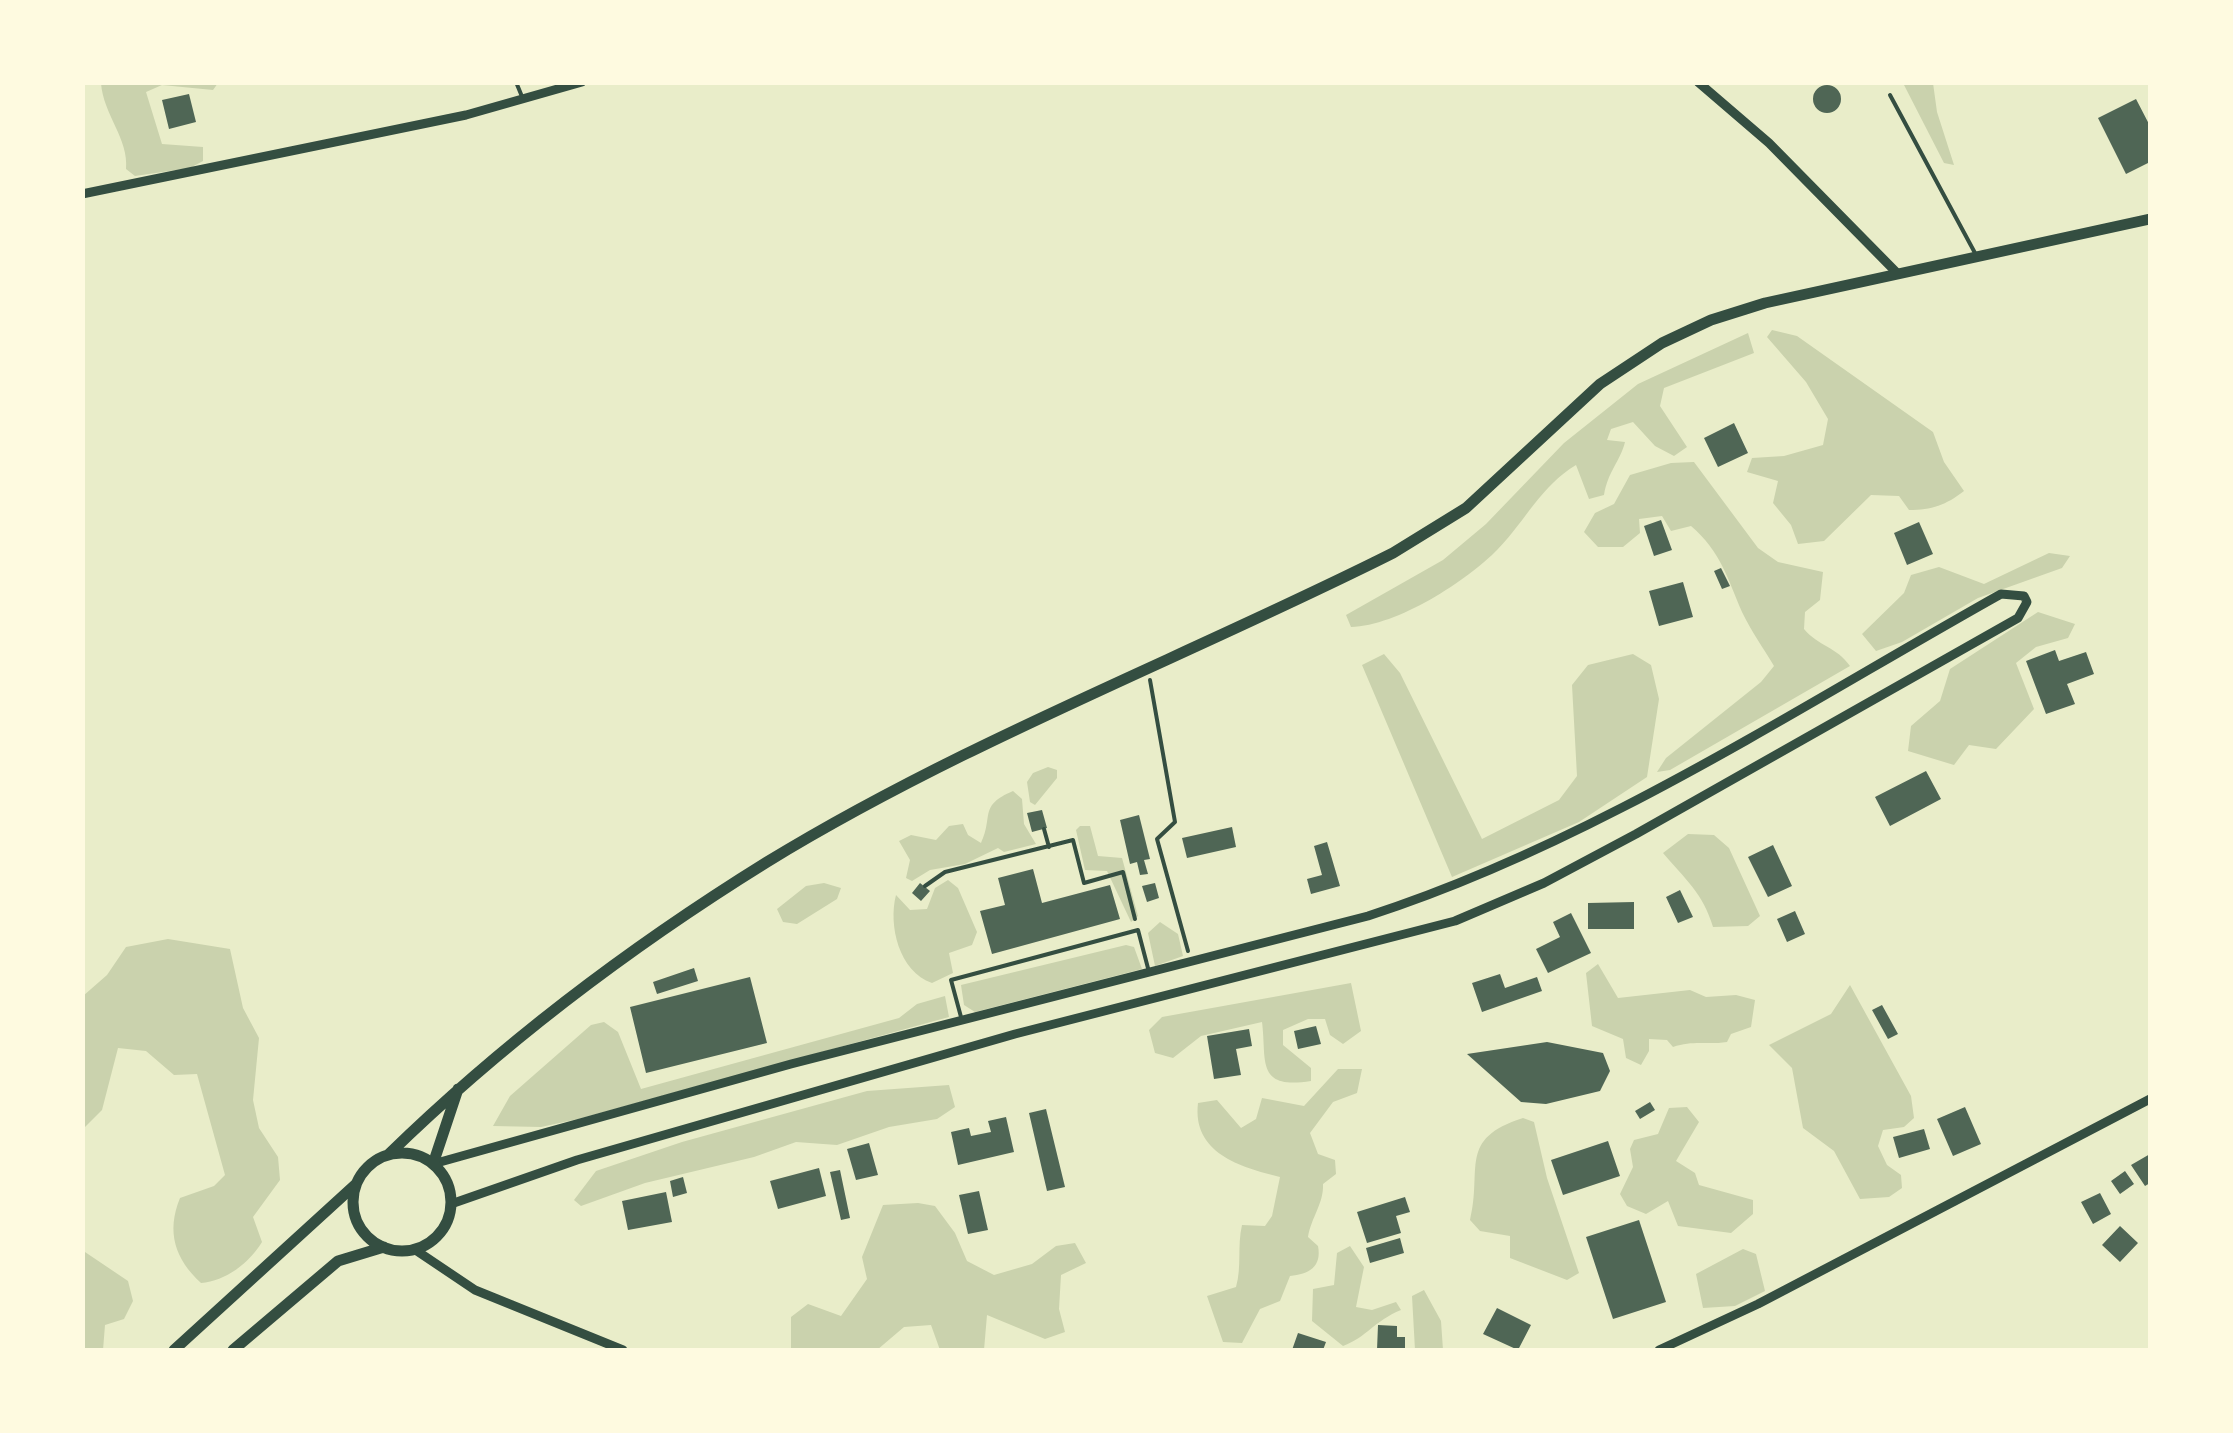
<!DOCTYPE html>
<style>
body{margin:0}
#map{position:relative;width:2233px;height:1433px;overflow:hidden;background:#e9edc9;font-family:"Titillium Web",sans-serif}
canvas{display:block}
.frame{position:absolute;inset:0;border:85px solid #fefae0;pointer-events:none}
</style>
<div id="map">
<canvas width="2233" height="1433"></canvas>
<div class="frame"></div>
</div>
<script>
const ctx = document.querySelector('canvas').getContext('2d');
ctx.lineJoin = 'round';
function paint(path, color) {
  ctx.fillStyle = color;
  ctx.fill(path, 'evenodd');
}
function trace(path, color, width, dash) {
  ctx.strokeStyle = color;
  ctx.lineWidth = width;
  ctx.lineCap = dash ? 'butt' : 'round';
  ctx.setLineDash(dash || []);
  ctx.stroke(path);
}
const green = new Path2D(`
 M101,83H218L213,90L162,85L146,92L162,144L203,147V161L190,168L135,176L126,169C129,139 103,114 101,83Z
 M1903,83H1933L1937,112L1954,165L1944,163Z
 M1772,330L1797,336L1933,432L1944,462L1964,491C1946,505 1932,510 1909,510L1899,496L1871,495L1824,541L1798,544L1791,525L1773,503L1778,481L1747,472L1752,458L1784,456L1823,445L1828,419L1806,382L1767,337Z
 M1748,333L1754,353L1664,388L1660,406L1687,447L1674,456L1655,446L1633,422L1611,429L1607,440L1625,442C1620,462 1608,471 1604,495L1589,499L1576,465C1541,486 1526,520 1498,549C1467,581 1397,626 1351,627L1346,615L1443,560L1486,524L1564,443L1638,384Z
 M1694,462L1758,548L1778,562L1823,572L1820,600L1805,612L1804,629C1818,646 1837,647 1850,666L1670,770L1657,772L1666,758L1761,682L1774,666C1764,649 1751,631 1742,612C1727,577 1721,552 1691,526L1671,531L1662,516L1639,519L1640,533L1623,547H1598L1584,532L1595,513L1614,504L1630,475L1671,463Z
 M2049,553L2070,556L2062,568L1978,598L1902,642L1876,651L1862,634L1904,593L1911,575L1939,567L1984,584Z
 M2038,612L2075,624L2068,638L2036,647L2016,663L2034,709L1996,749L1969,745L1954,765L1908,751L1911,726L1940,701L1950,669Z
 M1384,654L1400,673L1482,839L1559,800L1577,776L1572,685L1588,665L1633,654L1651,665L1659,699L1647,777L1579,822L1452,877L1362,665Z
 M1048,767L1057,770V778L1035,805L1030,802L1027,782L1033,773Z
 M1013,791L1022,799L1024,824L1036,844L1004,852L998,848L965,864L930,870L912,881L906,878L910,860L899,841L911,835L936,840L949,826L963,824L968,835L981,843C994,816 978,806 1013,791Z
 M1080,826H1090L1098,856L1122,858L1138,916L1131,922L1107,871L1085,870L1076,830Z
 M1688,834L1714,835L1729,848L1760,916L1748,926L1713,927C1703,893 1685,879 1663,853Z
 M948,880L958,888L977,932L972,945L949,953L953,973L932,983C899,972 888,925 896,895L910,910L927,909L935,888Z
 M824,883L841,888L837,899L797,924L783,922L777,909L806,886Z
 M1160,922L1178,934L1183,956L1155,966L1148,933Z
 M168,939L230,949L243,1008L259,1038L253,1100L259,1128L278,1157L280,1180L253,1217L262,1242C249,1263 226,1281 201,1283C175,1259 166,1232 180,1198L214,1186L225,1175L197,1074L174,1075L146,1051L118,1048L102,1110L83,1129V996L107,975L126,947Z
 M1126,945L1134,947L1142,969L975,1012L964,1005L961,985Z
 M1598,964L1618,998L1690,990L1706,997L1736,995L1755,1000L1751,1027L1731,1034L1727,1042C1707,1045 1693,1040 1673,1047L1667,1040L1649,1039V1051L1641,1065L1626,1058L1623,1039L1592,1026L1586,973Z
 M1351,983L1361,1031L1343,1044L1330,1035L1325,1019H1308L1283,1030V1045L1311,1068V1081C1255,1090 1267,1060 1262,1022L1201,1036L1173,1058L1155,1053L1149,1030L1162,1017Z
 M1850,985L1911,1096L1914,1118L1904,1127L1883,1130L1878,1146L1887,1165L1901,1175L1902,1188L1889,1197L1860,1199L1834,1151L1803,1128L1792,1068L1769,1045L1831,1014Z
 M945,996L949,1017L578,1119L541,1127L493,1126L510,1096L591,1025L604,1022L618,1032L641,1089L899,1018L917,1004Z
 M1338,1069H1362L1357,1093L1333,1102L1310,1133L1318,1154L1335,1160L1336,1174L1323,1184C1324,1203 1311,1218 1308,1237L1318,1246C1322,1267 1309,1274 1290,1276L1280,1301L1260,1309L1242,1343L1223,1342L1207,1296L1236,1287C1242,1266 1237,1247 1242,1225L1265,1226L1272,1216L1280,1177C1240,1167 1192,1153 1198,1103L1217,1100L1241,1128L1256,1119L1262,1098L1304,1106Z
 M949,1085L955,1107L937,1119L889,1127L837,1145L796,1142L754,1157L645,1183L581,1206L574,1200L596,1171L682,1142L867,1091Z
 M1687,1107L1699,1122L1676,1161L1695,1173L1699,1185L1753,1200V1214L1731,1233L1678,1226L1668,1201L1646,1214L1627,1206L1620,1194L1633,1167L1630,1149L1634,1140L1658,1134L1669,1108Z
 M1523,1118L1534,1122L1547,1178L1579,1273L1567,1280L1510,1258V1236L1480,1231L1470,1220C1483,1169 1457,1139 1523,1118Z
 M918,1203L935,1206L955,1233L967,1261L994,1275L1032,1264L1056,1246L1075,1243L1086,1263L1061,1275L1059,1309L1065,1332L1045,1339L987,1315L984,1350H940L931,1325L904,1327L877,1350H791V1317L808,1304L841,1316L867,1279L862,1257L883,1205Z
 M1350,1246L1364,1267L1356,1307L1372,1310L1396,1302L1401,1310C1374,1321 1367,1337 1343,1346L1312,1321L1313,1289L1334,1285L1337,1253Z
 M1743,1249L1756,1254L1765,1291L1735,1306L1703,1308L1696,1274Z
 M82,1250L128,1281L133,1301L124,1319L105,1325L103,1350H83Z
 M1424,1290L1441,1321L1443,1350H1415L1412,1296Z`);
const building = new Path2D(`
 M1813 99a14 14 0 1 1 28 0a14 14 0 1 1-28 0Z
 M189,94L196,122L169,129L162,100Z
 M2136,99L2150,126V162L2126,174L2098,118Z
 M1734,423L1748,453L1718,467L1704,438Z
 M1661,520L1672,550L1654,556L1644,526Z
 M1919,522L1933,554L1907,565L1894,533Z
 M1721,568L1730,586L1722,589L1714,571Z
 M1683,582L1693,617L1659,626L1649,591Z
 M2055,650L2059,661L2086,652L2094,674L2067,684L2075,704L2046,714L2026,661Z
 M1926,771L1941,799L1890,826L1875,797Z
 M1042,810L1047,828L1032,832L1027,813Z
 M1139,815L1150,859L1144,860L1148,874L1140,875L1137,862L1130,864L1120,820Z
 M1232,827L1236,847L1187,858L1182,838Z
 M1327,842L1340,886L1311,894L1307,879L1322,875L1314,846Z
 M1773,845L1792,886L1768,897L1748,857Z
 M1033,869L1042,903L1110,885L1120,919L992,954L980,911L1005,905L998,878Z
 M920,883L930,891L921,901L912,893Z
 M1155,883L1159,898L1147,902L1142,886Z
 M1680,890L1693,917L1678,923L1666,897Z
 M1634,902V929H1588V903Z
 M1795,911L1805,934L1787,942L1777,919Z
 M1571,913L1591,953L1548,973L1536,949L1560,937L1553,922Z
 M694,968L698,981L657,994L653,982Z
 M1500,974L1505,988L1537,977L1542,991L1482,1012L1472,983Z
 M750,977L767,1043L646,1073L630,1007Z
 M1882,1005L1898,1034L1888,1039L1872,1010Z
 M1316,1026L1321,1044L1298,1049L1294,1031Z
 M1249,1029L1252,1046L1236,1049L1241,1075L1214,1079L1207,1036Z
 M1547,1042L1603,1053L1610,1071L1600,1091L1546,1104L1521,1102L1467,1054Z
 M1650,1102L1655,1110L1640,1119L1635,1111Z
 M1965,1107L1981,1144L1953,1156L1937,1119Z
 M1046,1109L1065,1187L1047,1191L1029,1113Z
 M1006,1117L1014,1152L958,1165L951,1132L969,1128L971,1136L991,1132L988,1121Z
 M1924,1129L1930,1149L1899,1158L1893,1137Z
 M1608,1141L1620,1176L1563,1195L1551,1160Z
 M869,1143L878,1175L856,1180L847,1149Z
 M2150,1154V1183L2145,1186L2131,1165Z
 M819,1168L826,1196L778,1209L770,1181Z
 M840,1170L850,1218L841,1220L830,1172Z
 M2125,1171L2134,1184L2120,1194L2111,1181Z
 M683,1177L687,1193L673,1197L670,1181Z
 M979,1191L988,1230L968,1234L959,1195Z
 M666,1192L672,1222L628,1230L622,1201Z
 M2100,1193L2111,1214L2093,1224L2081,1202Z
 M1405,1197L1410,1212L1396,1216L1401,1233L1367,1243L1357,1212Z
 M1639,1220L1666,1302L1613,1319L1586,1237Z
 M2120,1226L2138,1243L2120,1262L2102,1245Z
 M1400,1238L1404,1253L1370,1263L1366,1248Z
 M1497,1308L1531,1325L1518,1350L1483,1334Z
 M1378,1325L1397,1326V1337H1405V1350H1377Z
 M1298,1333L1326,1342L1323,1350H1292Z`);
const path = new Path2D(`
 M1150,680L1175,822L1157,839L1188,951
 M1044,829L1049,847
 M925,886L945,872L1073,840L1084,883L1123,872L1135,919`);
const service = new Path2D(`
 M516,82L523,99
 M1890,95L1975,253
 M961,1017L951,980L1138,930L1149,972`);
const minor = new Path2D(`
 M1698,82L1769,143L1898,274
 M82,194L466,115L582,82
 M433,1164L791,1064L1368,916C1589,845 1799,707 2001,594L2024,596L2027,602L2018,618L1636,834L1544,883L1455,921L1015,1034L577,1160L451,1204
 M414,1249L475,1290L623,1350
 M1659,1350L1758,1304L2150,1099`);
const secondary = new Path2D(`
 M353 1202a49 49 0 1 1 98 0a49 49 0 1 1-98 0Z
 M389,1154C504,1042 630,947 767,862C965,741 1186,657 1393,553L1466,508L1600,384L1662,343L1711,320L1765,303L2150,219
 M433,1164L458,1089
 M174,1350L356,1184
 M233,1350L338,1261L384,1247`);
paint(green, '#cad2ad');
paint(building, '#4f6655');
trace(path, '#344e41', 4);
trace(service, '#344e41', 4);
trace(minor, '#344e41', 9);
trace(secondary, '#344e41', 11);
</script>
